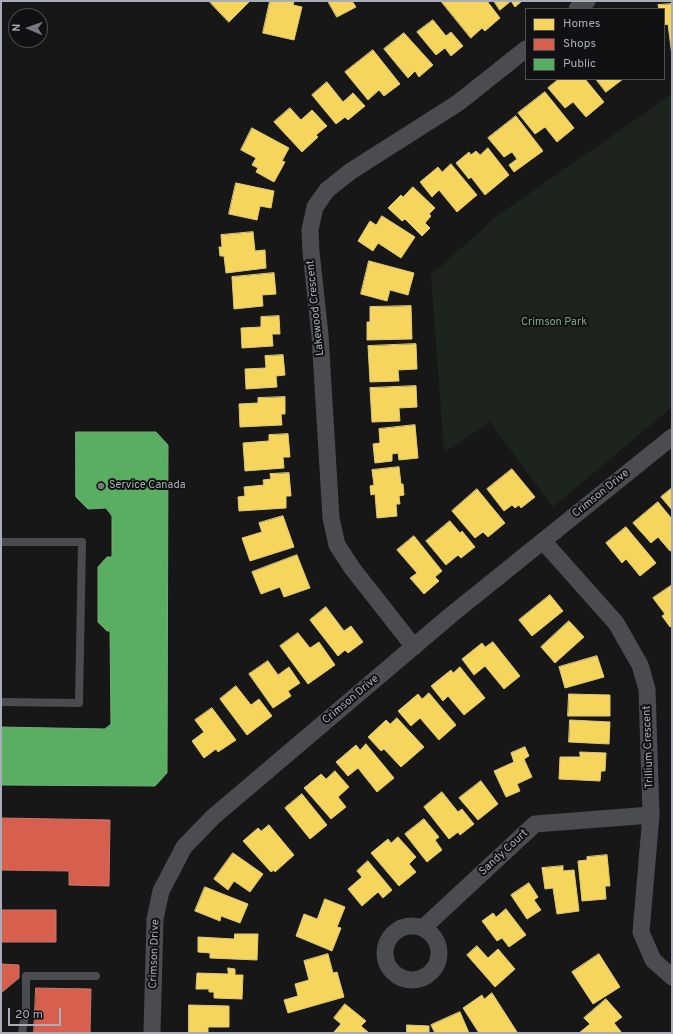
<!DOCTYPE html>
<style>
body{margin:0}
#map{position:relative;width:673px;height:1034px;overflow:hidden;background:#171717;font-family:Overpass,sans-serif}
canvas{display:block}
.frame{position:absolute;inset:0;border:2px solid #a8adb8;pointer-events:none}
.legend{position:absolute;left:525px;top:8px;width:140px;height:72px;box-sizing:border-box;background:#111113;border:1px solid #4d4f55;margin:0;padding:5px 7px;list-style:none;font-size:12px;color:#a8adb8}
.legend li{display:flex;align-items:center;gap:8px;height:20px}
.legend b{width:20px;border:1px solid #4d4f55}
.north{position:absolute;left:8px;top:8px;width:40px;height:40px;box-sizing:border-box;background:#111113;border:1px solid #4d4f55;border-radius:50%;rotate:272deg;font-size:11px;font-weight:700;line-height:16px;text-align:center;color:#a8adb8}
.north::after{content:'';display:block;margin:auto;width:14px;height:18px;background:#757880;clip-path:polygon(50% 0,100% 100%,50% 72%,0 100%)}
.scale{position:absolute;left:8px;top:1008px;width:53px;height:18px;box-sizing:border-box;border:2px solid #a8adb8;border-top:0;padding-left:5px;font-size:12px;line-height:14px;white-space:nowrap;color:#a8adb8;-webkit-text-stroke:3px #111113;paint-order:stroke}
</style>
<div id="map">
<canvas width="673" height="1034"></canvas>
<div class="frame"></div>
<ul class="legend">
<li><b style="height:11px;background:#f6d55c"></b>Homes</li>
<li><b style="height:11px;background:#d6604d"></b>Shops</li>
<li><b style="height:11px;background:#5aae61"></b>Public</li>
</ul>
<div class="north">N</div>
<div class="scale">20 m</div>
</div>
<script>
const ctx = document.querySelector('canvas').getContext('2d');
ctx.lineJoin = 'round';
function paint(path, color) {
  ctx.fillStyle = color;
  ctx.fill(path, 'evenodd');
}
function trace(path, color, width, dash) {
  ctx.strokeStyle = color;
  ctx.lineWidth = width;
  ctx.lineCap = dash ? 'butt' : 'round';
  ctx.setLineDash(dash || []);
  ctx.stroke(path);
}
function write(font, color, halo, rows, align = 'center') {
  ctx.font = font + ' Overpass,sans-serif';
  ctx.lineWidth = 4;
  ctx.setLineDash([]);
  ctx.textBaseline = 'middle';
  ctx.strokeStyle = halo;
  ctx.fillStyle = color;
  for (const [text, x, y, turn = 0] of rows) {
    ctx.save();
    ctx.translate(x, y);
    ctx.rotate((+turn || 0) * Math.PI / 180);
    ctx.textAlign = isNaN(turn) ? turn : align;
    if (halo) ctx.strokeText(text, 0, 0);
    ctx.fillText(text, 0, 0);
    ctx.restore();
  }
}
const green = new Path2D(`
 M672,94V407L553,507L490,422L444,452L431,275L497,216Z`);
const homes = new Path2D(`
 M209,1H250L229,22Z
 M270,1H294L293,5L302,7L294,40L263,33Z
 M328,1H352L356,7L337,17Z
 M441,1H487L500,18L485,31L482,28L471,38Z
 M494,1H522L515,7L511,1L500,10Z
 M672,4V56L668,24L664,25V9H659L658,5Z
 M433,20L446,36L451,32L463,46L451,56L445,48L436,55L417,32Z
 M404,33L433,65L419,77L415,71L408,78L384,49Z
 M373,50L400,84L384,96L379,90L368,100L345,72Z
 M559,79H585L604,102L586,117L573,102L565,108L548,88Z
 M596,79H623L606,92Z
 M327,82L343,102L353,93L365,106L348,120L345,117L336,124L312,95Z
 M545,92L574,128L557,142L545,127L535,134L518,113Z
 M290,108L301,120L312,110L327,126L316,135L318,137L302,152L274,122Z
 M516,116L543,151L514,172L509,165L517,159L512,152L504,157L488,138Z
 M252,128L289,148L282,161L285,162L274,182L256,172L258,168L252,165L256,158L241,150Z
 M488,148L509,175L485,195L471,177L469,179L456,163L469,152L471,155L476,151L480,155Z
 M451,164L477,195L457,212L439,190L432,197L420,182L438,167L442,172Z
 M236,183L274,191L271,208L260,206L257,220L229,214Z
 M413,187L435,208L429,214L431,216L425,223L430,228L422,236L405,219L402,221L388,208L401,195L403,197Z
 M382,216L415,237L401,258L378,243L373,251L358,241L370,221L376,225Z
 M253,232L255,251L265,250L266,268L226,273L224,256H220L219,247H222L221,235Z
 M369,261L414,273L408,295L390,290L387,301L361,294Z
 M274,273L276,294L262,295L263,306L234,309L232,277Z
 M411,306L412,339L367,340V322H370V307Z
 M279,316L280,334H272L273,346L242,348L241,328L261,327V317Z
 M416,344L417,369L398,370L399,381L370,382L368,346Z
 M283,355L285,375L276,376L277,387L246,389L245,369L266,368L265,356Z
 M416,386L417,407L399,408L400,421L372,422L370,388Z
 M285,397V414H281L282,425L240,427L239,404L258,403V398Z
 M415,425L418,458L399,460L398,453L392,454V461L375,463L373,444L380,443L379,429Z
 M288,434L290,457H283L284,468L245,471L243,443L269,441V435Z
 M399,467L401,484H403L404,495L399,496L400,504H396L397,516L377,518L375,494L371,495L370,486L374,485L372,470Z
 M512,469L535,497L521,508L519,505L515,508L512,505L504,511L487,489Z
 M289,473L291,496H286V508L239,511L238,497L245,496L244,487L264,485L263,480L271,479L270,474Z
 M672,488V510L661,497Z
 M477,489L505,523L488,537L483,532L475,538L452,511Z
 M658,502L672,519V550L670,551L658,537L651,543L633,523Z
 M283,516L294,547L250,561L242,538L262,532L259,523Z
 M450,521L460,533L462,531L475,547L461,558L458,555L446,565L426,541Z
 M626,527L656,563L640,576L626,559L622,563L606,543Z
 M414,536L442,571L435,577L439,581L424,594L410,578L417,573L397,550Z
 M297,555L310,588L284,597L280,587L261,594L252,572Z
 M672,585V626L670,627L662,616L665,614L653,598Z
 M550,595L563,611L532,636L519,620Z
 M326,607L344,631L351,626L363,642L348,653L345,650L338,656L310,620Z
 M569,621L584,637L555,663L541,647Z
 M298,633L310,648L319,642L335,665L308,684L280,646Z
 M493,642L520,676L504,689L485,666L474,675L462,659L482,643L485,647Z
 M597,656L604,677L565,688L559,667Z
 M268,661L278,675L289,667L300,683L288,691L291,696L273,708L249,674Z
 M460,667L485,698L464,715L448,696L443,701L431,686L451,670L453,673Z
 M236,686L251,705L259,699L272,716L247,735L220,699Z
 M429,693L456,725L439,740L420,718L411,726L398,711L418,694L422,699Z
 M569,694L610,695V716H568Z
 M212,708L236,740L218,752L216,749L204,758L192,741L204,732L195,720Z
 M397,718L424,747L401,767L384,749L381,751L368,737L386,720L390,724Z
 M570,720L610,722L609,744L569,742Z
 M366,744L394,778L377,792L358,768L348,776L336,762L356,745L360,750Z
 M525,747L529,756L524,759L532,777L517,784L520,791L506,797L494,771L514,762L511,753Z
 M580,752L606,753L605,771H601L600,781L559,779L560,757H580Z
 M335,771L349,787L338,797L346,807L331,819L304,788L321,774L326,779Z
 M481,781L498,804L478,820L459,798Z
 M442,792L458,812L462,809L474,824L460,835L458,832L449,839L424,807Z
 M302,794L327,825L310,839L285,808Z
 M424,819L439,837L435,840L442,850L427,862L405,834Z
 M269,825L294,855L275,872L274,870L271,872L243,841L258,828L261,831Z
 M398,837L416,857L409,864L416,872L399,886L371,853L388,839L391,843Z
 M233,853L263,874L250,892L234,881L228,890L214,879Z
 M607,855L610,886H605L606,899L582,901L578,861L587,860V857Z
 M368,861L392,890L383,898L378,892L362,906L348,889L362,877L357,871Z
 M563,866V871L574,870L579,911L557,914L553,888L545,889L542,868Z
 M529,883L538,897L534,900L541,910L527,919L511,895Z
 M205,887L248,904L240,923L221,916L220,921L195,911Z
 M325,899L345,907L337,927L341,928L332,951L296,936L304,914L317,919Z
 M506,909L526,935L509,947L502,938L497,941L482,921L493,913L496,917Z
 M235,934H258L257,960L210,958V953L198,952V937L234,939Z
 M477,946L488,958L498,949L515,969L495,987L467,955Z
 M328,954L333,973L337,972L344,997L288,1013L284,1000L298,996L295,984L309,980L304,961Z
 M599,954L620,987L593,1004L572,972Z
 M228,968L235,969V975H243L242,999L214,998V992H209V989H196L197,973L228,974Z
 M492,993L517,1032L515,1033H479L463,1008L482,995L484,999Z
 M606,999L622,1017L614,1023L622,1033H579L590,1024L584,1018Z
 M345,1004L366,1021L361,1026L369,1033H333L341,1024L334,1018Z
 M189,1005L229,1006V1027H208V1033H189Z
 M460,1012L469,1033H435L431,1025Z
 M407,1025L429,1026V1033H407Z`);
const shops = new Path2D(`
 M1,818L110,820L109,886L69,885V871L1,870Z
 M1,910H56V942H1Z
 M1,964L19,965V978L1,993Z
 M36,988L91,989L90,1033H34Z`);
const public = new Path2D(`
 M76,432H156L168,445L167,773L155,786L1,785V727L105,729L111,724L110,631H107L98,622V567L107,557H112V516L106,508L88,509L76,497Z`);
const service = new Path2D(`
 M1,542H82L79,703L1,702
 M22,1033L26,1009V976H96`);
const minor = new Path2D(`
 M577,9L587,1
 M543,541L616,623L640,665L647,689L651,815L641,932L653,960L672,977
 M414,647L352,568L337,545L331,518L320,335L311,252L310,230L315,207L327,190L351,171L458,103L526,49
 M385 953a27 27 0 1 1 54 0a27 27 0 1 1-54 0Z
 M423,928L535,824L651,815
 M152,1033L155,919L161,891L184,847L213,817L451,615L672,437`);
const markers = [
 [101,486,4,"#757880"]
];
const streetNames = [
 ["Lakewood Crescent",316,308,-96],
 ["Crimson Drive",601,494,-39],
 ["Crimson Drive",351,700,-40],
 ["Trillium Crescent",649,747,-92],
 ["Sandy Court",504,853,-43],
 ["Crimson Drive",155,954,-88]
];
const parkNames = [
 ["Crimson Park",554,323]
];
const poiNames = [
 ["Service Canada",109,486]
];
paint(green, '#1d241e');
paint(homes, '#f6d55c');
trace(homes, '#dfc978', 1);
paint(shops, '#d6604d');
trace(shops, '#c8776d', 1);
paint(public, '#5aae61');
trace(public, '#71ae7b', 1);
trace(service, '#4b4c50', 8);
trace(minor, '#4b4c50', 17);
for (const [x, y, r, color] of markers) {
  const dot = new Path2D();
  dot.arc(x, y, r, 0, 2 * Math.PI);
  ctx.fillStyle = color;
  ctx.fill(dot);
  trace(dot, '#111113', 1.5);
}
write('11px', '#a8adb8', '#111113', streetNames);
write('11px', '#7fa381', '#111113', parkNames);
write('11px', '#a8adb8', '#111113', poiNames, 'left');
</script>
